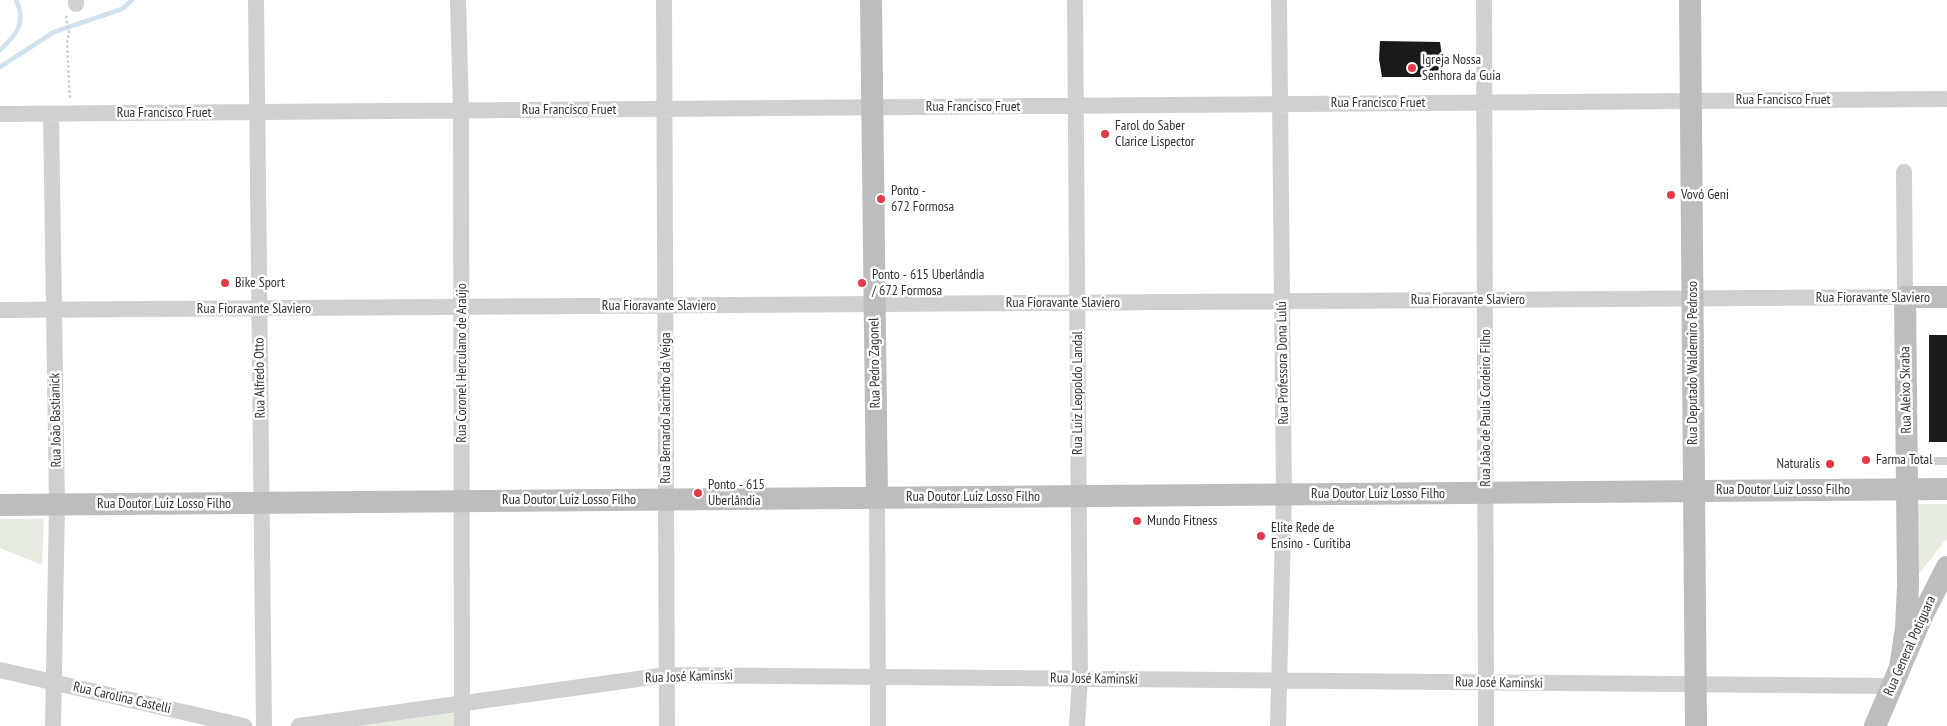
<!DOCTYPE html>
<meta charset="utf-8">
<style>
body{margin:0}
canvas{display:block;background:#fff}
</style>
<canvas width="1947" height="726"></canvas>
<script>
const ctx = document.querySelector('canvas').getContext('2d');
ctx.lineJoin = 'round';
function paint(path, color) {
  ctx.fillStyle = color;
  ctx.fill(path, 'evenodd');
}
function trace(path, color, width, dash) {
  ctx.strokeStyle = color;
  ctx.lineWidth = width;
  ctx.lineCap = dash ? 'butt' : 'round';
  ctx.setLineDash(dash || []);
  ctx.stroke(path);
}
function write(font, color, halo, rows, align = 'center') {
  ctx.font = font + ' "PT Sans Narrow",sans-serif';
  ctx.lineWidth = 5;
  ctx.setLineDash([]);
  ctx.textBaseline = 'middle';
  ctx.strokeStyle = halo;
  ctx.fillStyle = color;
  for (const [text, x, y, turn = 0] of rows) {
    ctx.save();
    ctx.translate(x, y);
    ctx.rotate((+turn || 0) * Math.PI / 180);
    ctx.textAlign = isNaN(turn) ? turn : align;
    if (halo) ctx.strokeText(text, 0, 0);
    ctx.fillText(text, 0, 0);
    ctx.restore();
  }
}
const green = new Path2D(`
 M1916,504H1947V538L1915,579Z
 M0,519H44L42,565L0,548Z
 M454,713L455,726H353Z`);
const stream = new Path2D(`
 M0,50C16,35 27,23 16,0
 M0,67L54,32L122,9L132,0`);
const building = new Path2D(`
 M1380,41L1440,42L1445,77H1382L1379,59Z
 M1929,335H1947V442H1929Z`);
const path = new Path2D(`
 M67,16L66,18L69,32L67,43L70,100`);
const lane = new Path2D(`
 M1931,461H1947`);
const street = new Path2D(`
 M256,0L264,726
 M458,0L461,111L462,726
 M664,0L667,726
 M1075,0L1080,679L1077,726
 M1484,0L1486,726
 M76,4V0
 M0,114L1947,99
 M51,114L57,505L53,726
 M0,310L1905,297L1904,172
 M877,498L878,726
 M0,670L244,726
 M299,726L667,675L1892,686
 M1278,726L1284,494L1279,0`);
const secondary = new Path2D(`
 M871,0L877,498
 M1690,0L1696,726
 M0,505L1947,489
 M1900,668L1906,628L1908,586L1905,297H1947
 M1875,726L1923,614L1947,567`);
const markers = [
 [1412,68,5,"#e63946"],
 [1105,134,5,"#e63946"],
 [1671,195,5,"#e63946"],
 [881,199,5,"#e63946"],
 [225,283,5,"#e63946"],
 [862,283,5,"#e63946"],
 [1866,460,5,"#e63946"],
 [1830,464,5,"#e63946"],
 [698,493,5,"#e63946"],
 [1137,521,5,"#e63946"],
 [1261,536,5,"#e63946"]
];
const poiNames = [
 ["Igreja Nossa",1422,60],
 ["Senhora da Guia",1422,76],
 ["Farol do Saber",1115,126],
 ["Clarice Lispector",1115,142],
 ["Ponto -",891,191],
 ["672 Formosa",891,207],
 ["Vovó Geni",1681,195],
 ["Ponto - 615 Uberlândia",872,275],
 ["/ 672 Formosa",872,291],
 ["Bike Sport",235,283],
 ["Farma Total",1876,460],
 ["Naturalis",1820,464,"right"],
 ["Ponto - 615",708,485],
 ["Uberlândia",708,501],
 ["Mundo Fitness",1147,521],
 ["Elite Rede de",1271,528],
 ["Ensino - Curitiba",1271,544]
];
const streetNames = [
 ["Rua Francisco Fruet",1783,100],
 ["Rua Francisco Fruet",1378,103],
 ["Rua Francisco Fruet",973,107],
 ["Rua Francisco Fruet",569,110],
 ["Rua Francisco Fruet",164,113],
 ["Rua Fioravante Slaviero",1873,298],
 ["Rua Fioravante Slaviero",1468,300],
 ["Rua Fioravante Slaviero",1063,303],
 ["Rua Fioravante Slaviero",659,306],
 ["Rua Fioravante Slaviero",254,309],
 ["Rua Coronel Herculano de Araújo",462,363,-90],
 ["Rua Pedro Zagonel",875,363,-91],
 ["Rua Professora Dona Lulú",1283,363,-91],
 ["Rua Deputado Waldemiro Pedroso",1693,363,-90],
 ["Rua Alfredo Otto",260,378,-91],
 ["Rua Aleixo Skraba",1906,390,-91],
 ["Rua Luiz Leopoldo Landal",1078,393,-90],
 ["Rua Bernardo Jacintho da Veiga",666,408,-90],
 ["Rua João de Paula Cordeiro Filho",1486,408,-90],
 ["Rua João Bastianick",56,420,-91],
 ["Rua Doutor Luiz Losso Filho",1783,490],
 ["Rua Doutor Luiz Losso Filho",1378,494],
 ["Rua Doutor Luiz Losso Filho",973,497],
 ["Rua Doutor Luiz Losso Filho",569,500],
 ["Rua Doutor Luiz Losso Filho",164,504],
 ["Rua General Potiguara",1910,646,-66],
 ["Rua José Kaminski",689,677,-2],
 ["Rua José Kaminski",1094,679,1],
 ["Rua José Kaminski",1499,683,1],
 ["Rua Carolina Castelli",122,698,13]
];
paint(green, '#e6ecdf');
trace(stream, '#cfe2ee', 4.5);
paint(building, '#1a1a1a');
trace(path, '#cdcdcd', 2.5, [2.5, 2.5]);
trace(lane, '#d0d0d0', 8);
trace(street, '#d0d0d0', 16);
trace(secondary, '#bdbdbd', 22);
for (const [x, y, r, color] of markers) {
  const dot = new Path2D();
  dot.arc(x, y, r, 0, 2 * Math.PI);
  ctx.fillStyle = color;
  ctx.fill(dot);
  trace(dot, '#fff', 2);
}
write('14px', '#333', '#fff', poiNames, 'left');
write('14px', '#333', '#fff', streetNames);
</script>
